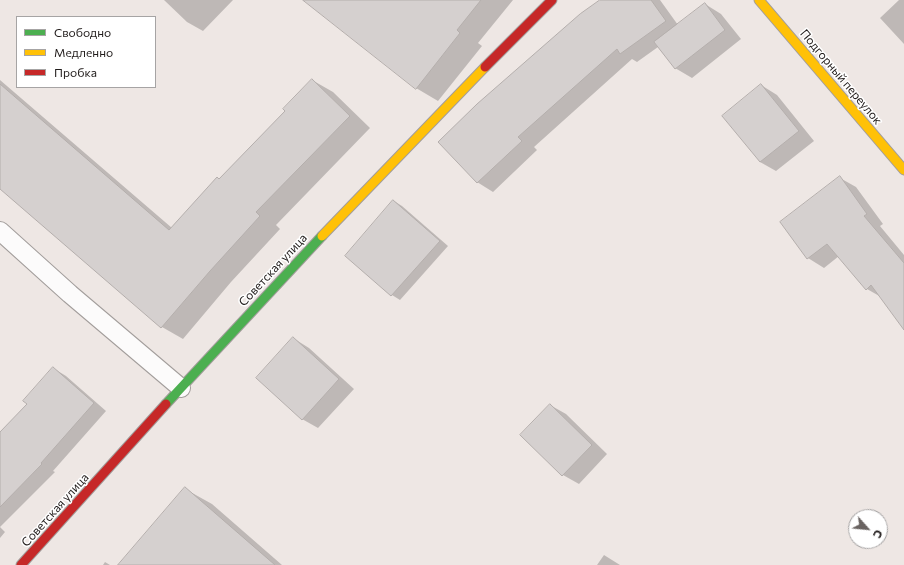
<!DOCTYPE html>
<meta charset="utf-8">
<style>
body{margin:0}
#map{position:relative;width:904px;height:565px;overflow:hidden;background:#eee7e4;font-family:Commissioner,sans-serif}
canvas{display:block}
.legend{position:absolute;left:16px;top:16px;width:140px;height:72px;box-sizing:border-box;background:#fff;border:1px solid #a6a4a4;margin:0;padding:5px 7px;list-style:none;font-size:12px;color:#211c1b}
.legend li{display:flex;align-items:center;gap:8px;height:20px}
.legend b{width:20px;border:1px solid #a6a4a4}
.north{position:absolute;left:848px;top:509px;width:40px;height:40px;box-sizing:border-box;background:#fff;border:1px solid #a6a4a4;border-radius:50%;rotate:117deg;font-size:11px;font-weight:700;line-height:16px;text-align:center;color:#211c1b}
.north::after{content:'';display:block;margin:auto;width:14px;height:18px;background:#696361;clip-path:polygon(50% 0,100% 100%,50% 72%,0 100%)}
</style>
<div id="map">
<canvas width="904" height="565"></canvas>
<ul class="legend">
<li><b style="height:5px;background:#4caf50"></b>Свободно</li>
<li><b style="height:5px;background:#ffc107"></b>Медленно</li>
<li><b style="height:5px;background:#c62828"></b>Пробка</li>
</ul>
<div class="north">С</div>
</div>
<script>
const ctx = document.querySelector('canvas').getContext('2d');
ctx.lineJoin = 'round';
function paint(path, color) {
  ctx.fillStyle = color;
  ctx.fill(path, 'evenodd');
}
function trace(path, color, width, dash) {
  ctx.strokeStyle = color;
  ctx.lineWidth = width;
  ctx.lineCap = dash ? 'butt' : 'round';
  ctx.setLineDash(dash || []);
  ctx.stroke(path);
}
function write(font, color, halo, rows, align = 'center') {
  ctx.font = font + ' Commissioner,sans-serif';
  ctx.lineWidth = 3;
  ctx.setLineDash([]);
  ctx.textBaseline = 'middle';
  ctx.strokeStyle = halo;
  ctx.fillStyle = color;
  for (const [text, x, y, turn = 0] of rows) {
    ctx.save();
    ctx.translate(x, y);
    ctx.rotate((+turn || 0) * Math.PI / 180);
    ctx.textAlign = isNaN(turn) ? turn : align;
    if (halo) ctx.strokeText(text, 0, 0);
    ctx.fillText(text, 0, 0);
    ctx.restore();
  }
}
const shadow = new Path2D(`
 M164,0H233L203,31L187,22Z
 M305,0H513L478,43L482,46L438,101L416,88Z
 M602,0H660L678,25L705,4L721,14L741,39L692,78L675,68L658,47L637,62L632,59L534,147L537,150L493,192L477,182Z
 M899,0H904V44L880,18Z
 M0,80L172,228L286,111L312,80L333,92L370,128L276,225L280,229L231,282L183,339L162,327L0,188Z
 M761,85L777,95L814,141L776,171L760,162Z
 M840,178L856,187L883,224L880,226L904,255V328L881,297L867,289L839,256L824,268L808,258L781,222Z
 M394,201L402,206L448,246L400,300L392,295L346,256Z
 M293,338L309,348L354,389L318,428L302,419Z
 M53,368L66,376L106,411L53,471L55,472L0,527L5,532L0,538V433L28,404Z
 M550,405L566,414L607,454L579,484L563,475Z
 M185,489L212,504L282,565H119Z
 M604,555L620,565H621H597Z
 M105,562L110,565H103Z`);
const building = new Path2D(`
 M303,0H481L457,30L460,33L416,89Z
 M600,0H651L666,21L620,54L617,49L518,137L522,141L477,183L438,142L477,104L580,14Z
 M705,3L725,30L675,69L654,42Z
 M312,79L350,116L256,212L260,216L210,271L161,328L0,189V84L169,230L217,177L219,179L285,111L283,109Z
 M761,84L799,131L760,162L722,116Z
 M840,176L867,214L864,216L904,263V330L871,285L866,290L827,244L807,259L780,222Z
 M393,200L440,241L391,296L345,256Z
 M293,337L339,379L302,420L256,378Z
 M53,367L94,403L41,463L42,464L0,507V432L27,404L23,401Z
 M550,404L592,445L562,476L520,435Z
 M185,487L275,565H118Z`);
const lane = new Path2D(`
 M0,231L70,294L181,388`);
const fast = new Path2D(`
 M166,404L322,236`);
const slow = new Path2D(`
 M759,0L904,170
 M322,236L485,67`);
const jam = new Path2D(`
 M485,67L552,0
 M21,565L166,404`);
const streetNames = [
 ["Подгорный переулок",841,77,50],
 ["Советская улица",273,270,-47],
 ["Советская улица",55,510,-48]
];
paint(shadow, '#0003');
paint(building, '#d5d0cf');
trace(building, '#b4aeac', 1);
trace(lane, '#a29d9b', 20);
trace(fast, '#a29d9b', 11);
trace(slow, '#a29d9b', 11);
trace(jam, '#a29d9b', 11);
trace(lane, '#fcfbfb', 18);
trace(fast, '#4caf50', 9);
trace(slow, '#ffc107', 9);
trace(jam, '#c62828', 9);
write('12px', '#211c1b', '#fff', streetNames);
</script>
